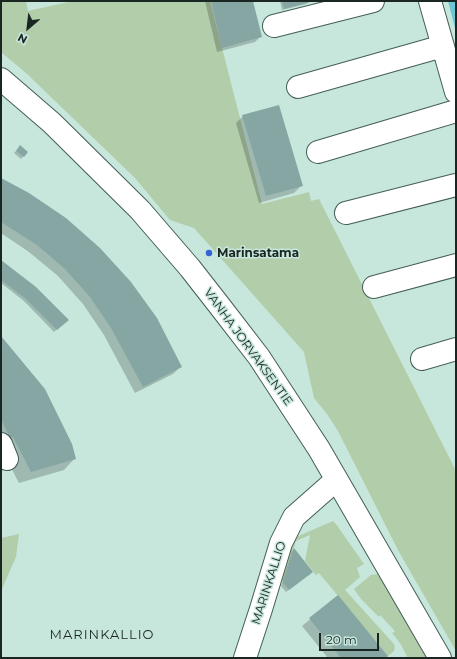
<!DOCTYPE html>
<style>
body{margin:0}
#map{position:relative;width:457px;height:659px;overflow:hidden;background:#c7e6dc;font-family:Montserrat,sans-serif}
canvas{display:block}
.frame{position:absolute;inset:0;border:2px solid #1a2622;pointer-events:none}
.north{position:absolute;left:8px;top:8px;width:40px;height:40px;-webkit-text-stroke:3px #c7e6dc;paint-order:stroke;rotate:208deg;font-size:11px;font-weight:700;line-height:16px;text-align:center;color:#1a2622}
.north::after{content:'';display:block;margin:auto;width:14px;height:18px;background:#1a2622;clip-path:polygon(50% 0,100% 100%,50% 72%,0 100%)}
.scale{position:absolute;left:319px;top:633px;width:60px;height:18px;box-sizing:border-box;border:2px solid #1a2622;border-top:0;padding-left:5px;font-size:12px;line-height:14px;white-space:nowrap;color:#1a2622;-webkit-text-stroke:3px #c7e6dc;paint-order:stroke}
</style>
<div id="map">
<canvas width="457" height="659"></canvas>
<div class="frame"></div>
<div class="north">N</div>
<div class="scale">20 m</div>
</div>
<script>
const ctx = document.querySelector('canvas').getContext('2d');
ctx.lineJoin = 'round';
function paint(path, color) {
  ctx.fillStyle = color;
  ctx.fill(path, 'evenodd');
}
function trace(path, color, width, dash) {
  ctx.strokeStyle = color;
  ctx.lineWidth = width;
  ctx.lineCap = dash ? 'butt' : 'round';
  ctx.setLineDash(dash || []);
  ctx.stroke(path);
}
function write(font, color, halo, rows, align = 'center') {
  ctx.font = font + ' Montserrat,sans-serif';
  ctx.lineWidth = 3;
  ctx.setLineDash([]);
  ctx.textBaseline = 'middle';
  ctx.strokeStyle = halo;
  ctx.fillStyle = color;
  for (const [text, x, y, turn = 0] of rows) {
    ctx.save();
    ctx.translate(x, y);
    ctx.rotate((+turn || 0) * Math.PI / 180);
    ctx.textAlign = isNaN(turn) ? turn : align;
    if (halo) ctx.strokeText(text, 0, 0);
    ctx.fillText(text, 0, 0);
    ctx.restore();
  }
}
const green = new Path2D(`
 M1,1H26L28,11L73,1H210L262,204L309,192L311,201L319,199L456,471V651L399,552L338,431L327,414L314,398L304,352L194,228L170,220L135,178L26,73L1,52Z
 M333,521L336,524L364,564L357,568L360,577L345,590L394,644C396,651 393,652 388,656L319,573L316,575L305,561L310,535L296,541L283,583L281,577L289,550L296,537Z
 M19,534L16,557L1,591V538Z
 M379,574L428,658H408L400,643L392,633L395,632L394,630L380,615L379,617L361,599L354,589L371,575Z`);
const water = new Path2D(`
 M448,1H456V32Z`);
const shadow = new Path2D(`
 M205,1H252L260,37L255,42L217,52Z
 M280,1H308L309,2L306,4L282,10Z
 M243,116L302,185L294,193L259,203L236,123Z
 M18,149L27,152L21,159L14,153Z
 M1,179L180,367L173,374L135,393L104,335L83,304L58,276L29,252L1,233Z
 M1,262L67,320L54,332L24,301L1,283Z
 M1,337L44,389L75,458L64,470L19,483L1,448Z
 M294,549L310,574L286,592L281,586L292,551Z
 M338,596L385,658H328L302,626Z`);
const building = new Path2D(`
 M211,1H253L262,37L222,48Z
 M282,1H309L310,2L284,9Z
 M279,105L303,186L266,196L242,115Z
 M20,145L28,152L24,157L16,151Z
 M1,178L29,193L66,218L100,248L131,282L157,318L182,367L143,387L111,328L90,297L65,269L37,245L1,222Z
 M1,260L36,287L69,320L57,330L26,299L1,280Z
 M1,336L45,389L72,444L76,459L31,472L13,437L10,438L1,419Z
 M294,548L313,572L289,590L283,583Z
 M338,595L383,650L388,656L386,658H341L309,618Z`);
const minor = new Path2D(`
 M430,1L456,92
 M274,26L373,1
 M298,87L443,46
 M318,152L456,111
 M346,213L456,185
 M374,287L456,265
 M422,359L456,349
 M1,444L7,459
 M245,658L261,609L281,543L294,517L336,480`);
const major = new Path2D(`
 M1,79L52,123L140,210L190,268L222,309L259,357L319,449L440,658`);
const markers = [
 [209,253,4,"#3664d4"]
];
const poiNames = [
 ["Marinsatama",217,253]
];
const streetNames = [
 ["VANHA JORVAKSENTIE",248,347,54],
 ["MARINKALLIO",269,583,-72]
];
const neighbourhoodNames = [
 ["MARINKALLIO",102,635]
];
paint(green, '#b2cdaa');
paint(water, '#6bc6d6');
paint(shadow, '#0003');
paint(building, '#86a6a4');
trace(minor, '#435e56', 24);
trace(major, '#435e56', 24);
trace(minor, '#fff', 22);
trace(major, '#fff', 22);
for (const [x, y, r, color] of markers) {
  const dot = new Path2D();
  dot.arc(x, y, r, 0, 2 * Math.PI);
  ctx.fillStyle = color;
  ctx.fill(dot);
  trace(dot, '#c7e6dc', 1.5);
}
write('bold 12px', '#1a2622', '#c7e6dc', poiNames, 'left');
write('12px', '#1a2622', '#c7e6dc', streetNames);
ctx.letterSpacing = '1px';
write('13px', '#1a2622', '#c7e6dc', neighbourhoodNames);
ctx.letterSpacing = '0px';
</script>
